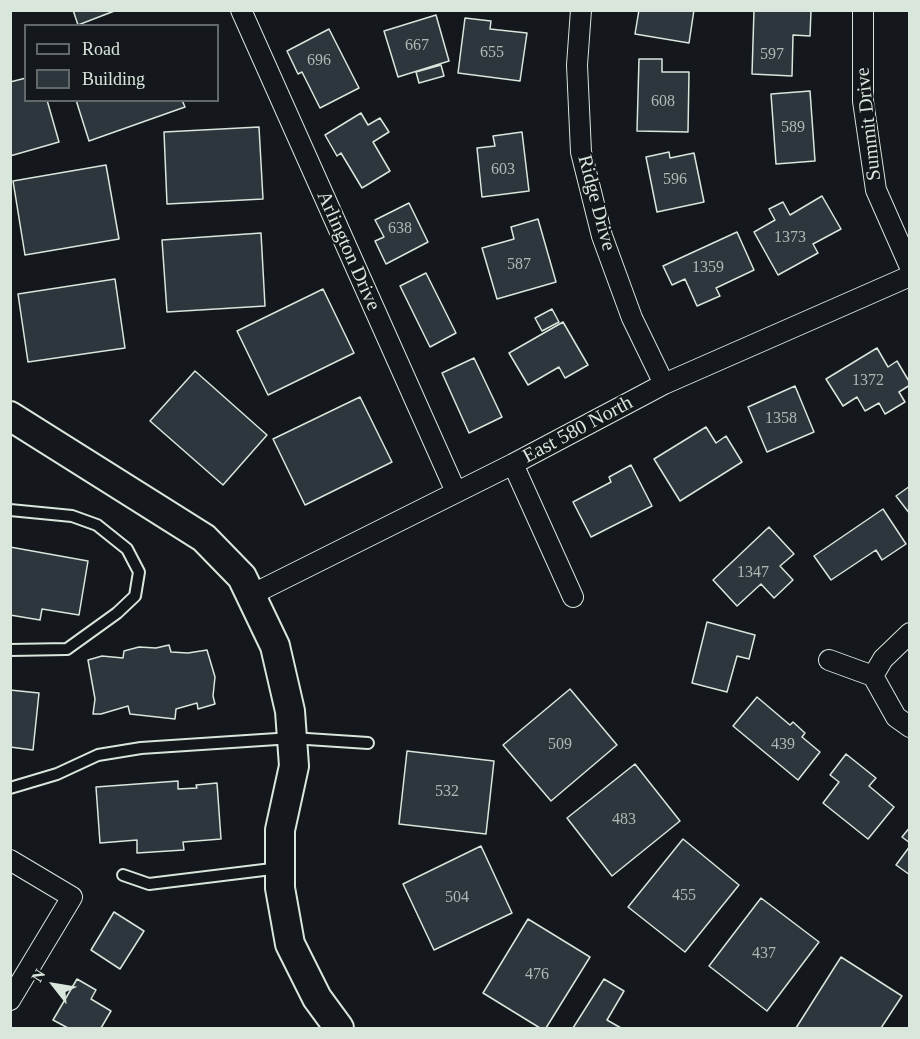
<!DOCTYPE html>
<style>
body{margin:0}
#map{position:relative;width:920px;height:1039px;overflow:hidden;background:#14181c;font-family:Georgia,serif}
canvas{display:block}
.frame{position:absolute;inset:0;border:12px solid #d8e6dc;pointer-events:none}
.legend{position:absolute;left:24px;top:24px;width:195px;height:78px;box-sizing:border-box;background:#14181c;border:2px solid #626a69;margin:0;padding:8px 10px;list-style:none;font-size:18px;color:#d8e6dc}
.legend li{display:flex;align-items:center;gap:12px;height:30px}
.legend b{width:30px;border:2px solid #626a69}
.north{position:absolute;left:24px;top:955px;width:60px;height:60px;-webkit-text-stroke:4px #14181c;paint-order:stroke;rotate:301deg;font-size:16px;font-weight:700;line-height:24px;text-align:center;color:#d8e6dc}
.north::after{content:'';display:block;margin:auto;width:21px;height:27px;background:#d8e6dc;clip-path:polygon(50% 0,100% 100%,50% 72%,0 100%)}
</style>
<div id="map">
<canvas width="920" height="1039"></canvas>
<div class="frame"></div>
<ul class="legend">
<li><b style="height:8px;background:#14181c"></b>Road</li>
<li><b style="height:16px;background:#2c363c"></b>Building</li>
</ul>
<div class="north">N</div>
</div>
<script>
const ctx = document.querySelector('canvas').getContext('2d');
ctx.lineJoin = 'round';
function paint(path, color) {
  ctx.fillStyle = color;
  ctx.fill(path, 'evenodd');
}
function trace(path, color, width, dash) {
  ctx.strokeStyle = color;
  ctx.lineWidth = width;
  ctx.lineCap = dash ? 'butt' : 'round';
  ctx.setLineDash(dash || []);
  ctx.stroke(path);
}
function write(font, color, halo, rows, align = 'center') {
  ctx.font = font + ' Georgia,serif';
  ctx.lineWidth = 4.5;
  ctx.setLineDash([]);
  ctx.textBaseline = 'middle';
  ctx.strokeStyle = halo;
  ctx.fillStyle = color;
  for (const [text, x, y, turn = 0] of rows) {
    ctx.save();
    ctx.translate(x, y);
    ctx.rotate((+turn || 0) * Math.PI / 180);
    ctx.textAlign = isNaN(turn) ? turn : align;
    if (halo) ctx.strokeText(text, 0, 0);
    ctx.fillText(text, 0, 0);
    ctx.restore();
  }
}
const building = new Path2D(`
 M73,10H117L78,25Z
 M639,10H694L689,43L635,34Z
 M754,10L811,11L810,36L793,35L792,76L752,74Z
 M436,15L449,61L398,77L384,31Z
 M465,18L491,21L490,29L527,33L520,81L458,73Z
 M329,29L359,88L320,108L302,72L298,74L287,51Z
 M639,59H662V72H689L688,132L637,131Z
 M441,65L444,76L419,83L416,72Z
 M26,78V100H47L59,142L10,156V82Z
 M810,91L815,161L776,164L771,94Z
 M76,100H182L185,107L89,141Z
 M361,113L368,125L380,118L389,132L373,142L390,171L362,188L341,153L337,156L325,135Z
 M259,127L263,199L167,204L164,132Z
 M522,132L529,191L482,197L477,148L495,146L493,136Z
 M669,152L670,158L694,153L704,202L657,212L646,157Z
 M106,165L119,239L25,255L13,181Z
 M822,196L841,229L813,244L818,253L778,275L754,232L775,220L769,209L783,202L790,215Z
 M409,203L428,242L386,264L375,241L384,237L375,220Z
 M538,219L556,282L497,299L482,248L514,239L511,227Z
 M737,232L754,270L716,288L720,296L697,306L685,279L672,285L663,266Z
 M261,233L265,306L167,312L162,240Z
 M426,273L456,333L430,347L400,286Z
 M115,279L125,348L28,362L18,294Z
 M323,289L354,353L268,395L237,331Z
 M552,309L559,322L542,331L535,318Z
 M563,322L588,365L565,378L559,367L528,385L509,353Z
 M877,348L888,367L897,361L910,383V385L899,392L905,402L885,414L879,403L865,411L857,397L843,406L826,379Z
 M474,358L502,417L469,433L442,373Z
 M195,371L267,435L223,485L150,421Z
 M795,386L814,432L767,452L748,407Z
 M360,397L392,462L305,505L273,439Z
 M706,427L716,443L726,436L742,462L680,501L654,459Z
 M631,465L652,506L591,537L573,502L611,482L609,477Z
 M910,486V514L896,496Z
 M883,509L906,544L882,560L876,550L831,580L814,556Z
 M769,527L794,554L780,566L793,580L774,598L761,584L737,606L713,580Z
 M10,547L88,561L79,615L42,609L40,620L10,615Z
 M707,622L755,635L749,659L737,656L727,692L692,683Z
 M169,645L171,652L188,653L207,650L215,677L213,696L215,704L198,709L197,703L176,709L175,719L130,714L128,706L101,714H93L95,699L88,660L102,656L123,658L124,651L139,647L156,648Z
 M570,689L617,745L551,801L503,745Z
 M10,690L39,693L33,750L10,747Z
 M757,697L790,725L793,722L805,733L802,737L820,752L798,780L733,726Z
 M407,751L494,761L486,834L399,824Z
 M846,754L876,778L869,786L894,807L868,839L823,803L839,782L830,775Z
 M635,764L680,821L612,876L567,818Z
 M178,781V789L197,788L196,785L217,783L221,839L183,842L184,850L137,853V840L100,843L96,787Z
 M910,827V843L902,837Z
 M683,839L739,885L685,952L628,907Z
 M481,846L512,913L434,950L403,884Z
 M910,846V875L896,865Z
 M761,898L819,942L767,1011L709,966Z
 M114,912L144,931L120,969L91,950Z
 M528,919L590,957L546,1028H540L483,993Z
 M841,957L902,996L881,1028H796Z
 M77,979L96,990L91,999L111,1011L101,1028H68L53,1020Z
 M604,979L624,991L607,1020L621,1028H573Z`);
const lane = new Path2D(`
 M10,510L72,516L97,525L127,549L139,572L135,596L117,613L67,649L10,650
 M10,788L57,774L98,755L141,748L292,738L368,743
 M123,875L149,884L280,868`);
const street = new Path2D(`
 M241,10L456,492
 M581,10L577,65L581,152L602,236L632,318L664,384
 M863,10V101L876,190L910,267
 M513,464L573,597
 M251,595L513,464L664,384L910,276
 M829,660L873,676L896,717L910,727
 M873,676L883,659L910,633
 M10,860L72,897L10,1000`);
const secondary = new Path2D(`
 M10,416L204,538L242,577L275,646L290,711L294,766L280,830V888L290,944L317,998L339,1028`);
const numberNames = [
 ["667",417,46],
 ["655",492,53],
 ["597",772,55],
 ["696",319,61],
 ["608",663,102],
 ["589",793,128],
 ["603",503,170],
 ["596",675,180],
 ["638",400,229],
 ["1373",790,238],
 ["587",519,265],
 ["1359",708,268],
 ["1372",868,381],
 ["1358",781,419],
 ["1347",753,573],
 ["509",560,745],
 ["439",783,745],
 ["532",447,792],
 ["483",624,820],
 ["455",684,896],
 ["504",457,898],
 ["437",764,954],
 ["476",537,975]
];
const streetNames = [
 ["Summit Drive",869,124,-96],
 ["Ridge Drive",596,203,75],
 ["Arlington Drive",348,251,66],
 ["East 580 North",578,430,-28]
];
paint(building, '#2c363c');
trace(building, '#d8e6dc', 1.5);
trace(lane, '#d8e6dc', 14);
trace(street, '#d8e6dc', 22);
trace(secondary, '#d8e6dc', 32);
trace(lane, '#14181c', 10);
trace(street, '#14181c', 20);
trace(secondary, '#14181c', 28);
write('16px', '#adbab4', null, numberNames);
write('20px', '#d8e6dc', '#14181c', streetNames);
</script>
